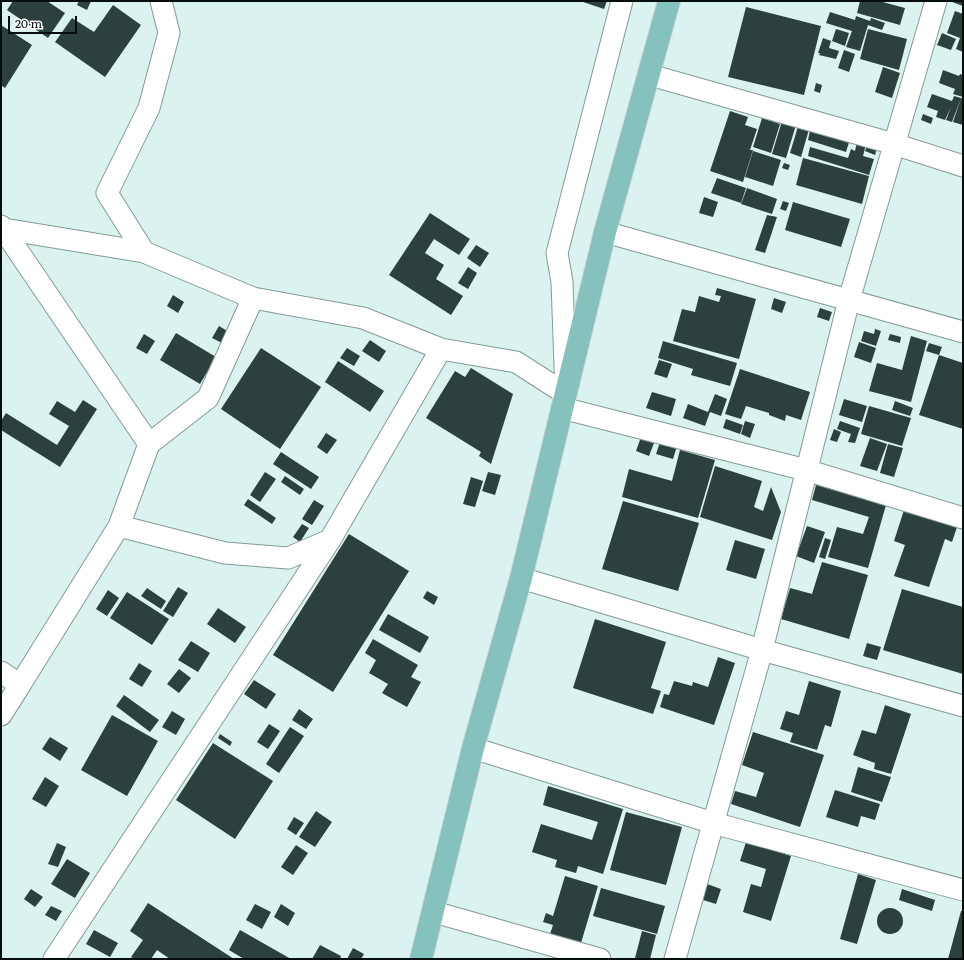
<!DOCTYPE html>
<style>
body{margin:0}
#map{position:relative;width:964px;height:960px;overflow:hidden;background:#dbf3f0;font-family:Literata,serif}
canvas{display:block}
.frame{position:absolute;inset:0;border:2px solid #070f0e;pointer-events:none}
.scale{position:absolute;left:8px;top:16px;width:69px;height:18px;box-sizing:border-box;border:2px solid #070f0e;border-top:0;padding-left:5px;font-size:12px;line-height:14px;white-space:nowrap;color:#070f0e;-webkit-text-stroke:3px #fff;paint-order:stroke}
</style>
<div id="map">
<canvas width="964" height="960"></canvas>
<div class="frame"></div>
<div class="scale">20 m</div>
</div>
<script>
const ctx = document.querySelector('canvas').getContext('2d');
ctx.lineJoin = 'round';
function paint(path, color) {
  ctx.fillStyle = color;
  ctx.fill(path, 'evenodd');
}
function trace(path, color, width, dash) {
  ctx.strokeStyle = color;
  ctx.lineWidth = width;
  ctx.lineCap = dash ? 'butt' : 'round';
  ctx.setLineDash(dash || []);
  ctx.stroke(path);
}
const building = new Path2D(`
 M13,1H47L65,13L48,38L7,10Z
 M79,1H91L87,10L77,5Z
 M580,1H607L604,9Z
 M860,1H879L905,8L900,25L857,13Z
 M953,1H963V6L952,2Z
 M113,5L141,25L105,77L55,42L72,18L94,32Z
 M746,7L821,26L804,95L728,77Z
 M955,11L963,14V52L956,49L960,38L947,33Z
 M830,12L855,20L856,16L870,21L871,18L885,23L882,30L868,25L860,51L846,47L852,31L826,23Z
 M1,25L32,45L5,88L1,85Z
 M836,29L849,33L845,46L832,41Z
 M868,29L907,39L899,70L860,59Z
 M942,33L956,39L951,50L937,45Z
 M823,38L831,41L829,48L839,51L836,59L819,55L820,53H818Z
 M844,50L855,54L849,72L838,68Z
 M883,67L900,73L892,98L875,92Z
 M943,70L959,76L960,74L963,75V97L953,94L955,89L939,83Z
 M816,83L822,85L820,93L814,91Z
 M932,94L952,101L954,96L961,98L952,122L946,120L951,107L945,120L936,117L938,111L927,107Z
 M961,98L963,99V125L953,122Z
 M730,111L748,117L745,125L757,129L750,150H753L743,182L710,171Z
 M923,114L933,118L931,124L921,120Z
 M762,118L780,124L771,153L753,147Z
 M782,121L796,125L786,158L772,154Z
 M799,123L810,126L801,157L790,153Z
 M811,126L850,139L846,152L808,140Z
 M857,142L866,145L863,156L874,159L869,175L808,156L810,147L848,158L851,149L855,151Z
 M869,142L878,145L875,155L865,151Z
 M753,151L781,160L773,186L745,177Z
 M803,158L869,176L862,204L796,185Z
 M784,163L790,165L788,170L782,168Z
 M717,178L746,188L741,203L711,193Z
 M747,188L777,199L772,214L741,204Z
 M704,197L718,202L713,217L699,213Z
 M783,201L789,203L786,211L780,209Z
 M793,202L850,219L841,247L785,230Z
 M430,213L470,239L459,255L434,239L425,253L444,265L436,279L463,296L451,315L389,275Z
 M767,215L777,217L765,253L755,250Z
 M476,245L489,253L480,267L467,258Z
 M468,267L477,273L468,289L458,283Z
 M717,288L756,299L739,359L673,341L682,309L695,312L699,296L719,302L721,296L715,295Z
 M173,295L184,302L178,313L167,306Z
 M774,298L786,302L782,313L771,309Z
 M820,308L832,312L829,321L817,317Z
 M219,326L229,332L222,343L212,338Z
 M875,329L881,331L876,346L861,341L864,331L874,334Z
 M176,333L216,357L200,384L160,360Z
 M144,334L155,341L147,354L136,348Z
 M890,334L901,337L900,343L888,340Z
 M911,336L927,341L911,402L869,391L877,363L902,370Z
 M370,340L386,351L379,362L362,351Z
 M663,341L737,363L730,386L691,375L693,369L658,358Z
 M859,342L876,348L871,363L854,357Z
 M929,343L942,347L939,355L926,351Z
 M261,348L321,387L280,449L221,409Z
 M347,348L360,356L354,366L340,358Z
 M939,355L963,363V429L919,415Z
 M659,360L672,364L667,378L654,374Z
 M338,361L384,391L370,412L325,382Z
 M471,368L513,394L491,464L479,456L481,452L426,418L455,371L465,377Z
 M740,369L810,392L801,420L786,415L785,421L769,415V413L746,406L741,419L725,414Z
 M652,392L676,399L671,416L646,408Z
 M715,394L727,399L721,416L710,412L705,426L683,418L688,404L708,412Z
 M844,399L867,406L862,422L839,415Z
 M83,400L97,409L60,467L1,430V421L6,413L57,445L69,426L49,414L57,401L75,412Z
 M895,401L913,408L910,416L892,410Z
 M869,406L911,418L902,446L861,434Z
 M726,419L743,425L740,434L723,428Z
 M745,421L755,424L750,438L741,434Z
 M840,421L860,428L855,443L848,442L851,434L837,429Z
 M834,429L841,432L837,442L830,440Z
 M326,433L337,440L327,454L317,447Z
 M641,437L654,443L649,456L636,451Z
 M870,438L887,444L877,471L860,466Z
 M660,442L677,446L673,459L656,454Z
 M888,444L903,448L894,477L880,473Z
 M680,450L715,460L698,518L622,497L629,469L672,481Z
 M281,452L319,477L311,489L273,464Z
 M715,466L762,481L754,507L763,511L771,487L781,512L772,540L700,517Z
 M265,472L276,479L260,502L250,495Z
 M488,472L501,475L495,495L482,491Z
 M285,476L304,489L300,495L281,482Z
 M471,477L483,481L475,507L463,504Z
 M816,485L886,505L868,568L828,557L837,527L863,534L869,517L812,500Z
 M248,499L276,518L272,524L244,505Z
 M314,500L324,506L312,525L302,519Z
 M623,501L699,523L678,591L602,569Z
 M904,510L957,527L952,542L945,539L929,587L894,576L905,545L894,541Z
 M302,524L309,528L300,542L293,537Z
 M807,526L825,532L814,563L796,556Z
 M349,534L409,571L333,692L273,655Z
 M825,538L831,540L825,559L819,557Z
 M735,540L765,549L756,579L726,570Z
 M822,562L868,575L849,639L781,619L790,588L812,594Z
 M178,587L188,593L173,617L163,611Z
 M147,588L166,601L161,609L141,596Z
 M902,589L963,607V674L883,650Z
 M108,590L119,598L107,616L96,609Z
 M427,591L438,597L434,605L423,598Z
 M127,592L169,619L152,645L110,618Z
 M218,608L246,627L235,643L207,624Z
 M388,614L429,637L420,653L379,630Z
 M595,619L666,642L651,688L661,691L653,714L573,688Z
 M373,639L418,665L411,677L421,682L407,707L382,693L388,684L369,673L376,660L365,653Z
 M191,641L210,653L198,672L178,660Z
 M867,643L881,647L877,660L863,656Z
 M718,657L735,663L714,725L660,707L664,694L669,695L674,681L692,686L693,682L708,687Z
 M139,663L152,671L142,687L129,679Z
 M179,669L191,678L179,693L167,684Z
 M254,680L276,694L266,709L244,694Z
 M809,681L841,691L831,727L825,725L817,750L790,742L793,733L780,729L786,711L799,715Z
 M124,695L159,720L150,732L116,706Z
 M885,705L911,714L891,774L874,769L875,763L853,755L862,730L876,734Z
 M299,709L313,719L306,729L292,720Z
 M172,711L185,719L176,735L162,727Z
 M112,715L158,741L127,796L81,770Z
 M269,724L280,731L268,749L257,742Z
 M290,727L304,736L279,773L266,764Z
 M753,732L824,755L800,827L731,804L735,791L756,797L764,773L742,765Z
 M220,734L232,742L230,746L218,738Z
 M50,737L68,748L60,761L42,749Z
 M213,743L273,781L235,839L176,800Z
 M858,767L891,777L882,802L851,792Z
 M45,777L59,786L46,807L32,799Z
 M548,786L623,809L603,874L578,866L576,873L555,867L557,860L532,852L541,824L592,840L598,822L543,805Z
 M835,790L880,804L875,820L861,816L858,827L826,817Z
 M316,811L332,822L315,847L299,837Z
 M626,812L682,827L666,885L610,870Z
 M294,817L304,823L296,835L287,829Z
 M746,842L791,856L771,921L743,912L751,884L761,887L766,869L740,861Z
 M57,843L66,847L58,867L48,864Z
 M296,845L308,853L293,875L281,867Z
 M67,859L90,873L75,898L51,884Z
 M858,874L876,880L857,944L840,939Z
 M565,876L598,886L581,943L550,934L553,925L543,922L546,913L553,916Z
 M707,884L721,889L716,904L703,900Z
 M601,888L665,906L657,934L593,916Z
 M31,889L43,897L35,907L24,899Z
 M902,889L935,900L932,911L899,900Z
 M148,903L234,959H170L157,950L151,959H134L131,957L143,940L130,931Z
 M255,904L271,912L262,929L246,920Z
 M281,904L295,913L288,926L274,917Z
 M51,906L62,911L56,921L45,915Z
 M877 921a13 13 0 1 1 26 0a13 13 0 1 1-26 0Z
 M961,911H963V959H948Z
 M94,930L118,943L110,957L86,944Z
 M240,930L291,959H244L229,950Z
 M642,931L656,935L650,959L635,958Z
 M320,945L341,956L340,959H312Z
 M353,948L364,954L361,959H347Z`);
const street = new Path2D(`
 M161,1L169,33L149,108L107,193L144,252L253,298L363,318L441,349L516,362L566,394L562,282L557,253L622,1
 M650,75L894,144L963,166
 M1,226L149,444L119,526
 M4,229L144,252
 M605,232L963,332
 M562,408L806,470L963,518
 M149,444L208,398L253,298
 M521,578L762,650L963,706
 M1,672L20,685L119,526L225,553L288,558L330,540
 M1,715L20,685
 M473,748L713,823L963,890
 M434,912L600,959
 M54,959L330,540L441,349
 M675,959L762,650L849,300L936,1`);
const primary = new Path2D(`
 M421,959L473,748L521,578L605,232L669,1`);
paint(building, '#2c403e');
trace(street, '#849a98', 23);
trace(primary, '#d2d4d4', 24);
trace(street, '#fff', 21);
trace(primary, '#85c2be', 22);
</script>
